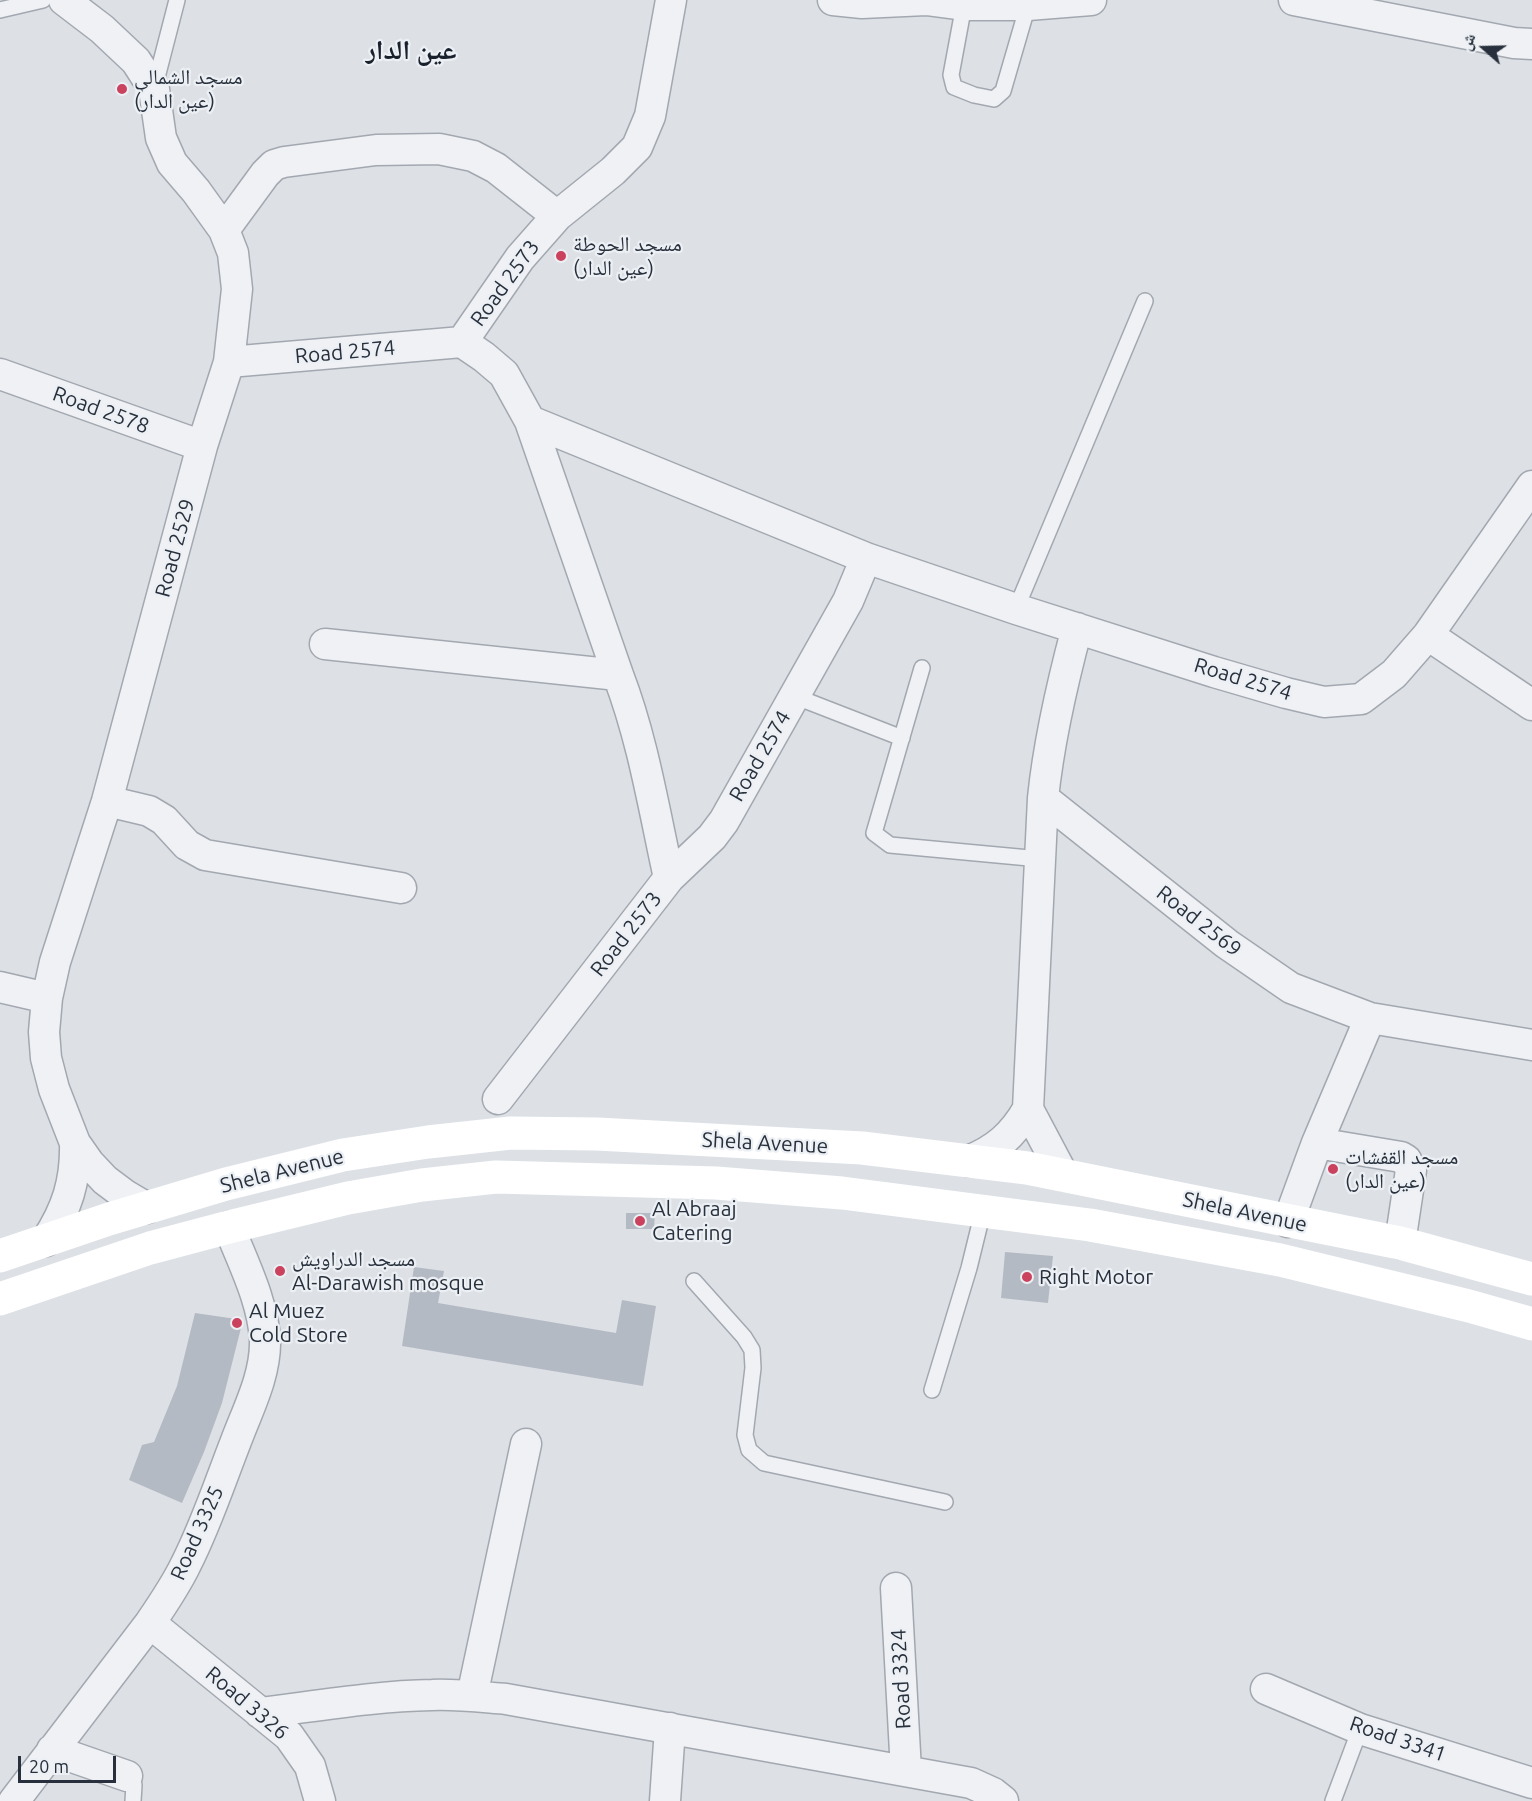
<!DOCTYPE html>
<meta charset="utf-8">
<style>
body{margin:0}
#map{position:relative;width:1532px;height:1801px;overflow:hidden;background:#dde1e6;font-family:Ubuntu,"Noto Naskh Arabic",sans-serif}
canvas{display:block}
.north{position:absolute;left:1454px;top:18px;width:60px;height:60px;-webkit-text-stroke:4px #ecf0f4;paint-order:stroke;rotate:290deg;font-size:16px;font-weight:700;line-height:24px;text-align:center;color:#27303c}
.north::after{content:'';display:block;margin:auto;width:21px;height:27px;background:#27303c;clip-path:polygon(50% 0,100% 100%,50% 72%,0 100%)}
.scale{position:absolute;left:18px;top:1756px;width:98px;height:27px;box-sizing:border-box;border:3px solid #27303c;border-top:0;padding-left:8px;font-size:18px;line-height:21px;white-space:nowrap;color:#27303c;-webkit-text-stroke:4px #ecf0f4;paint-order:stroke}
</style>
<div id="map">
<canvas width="1532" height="1801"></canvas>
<div class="north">ش</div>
<div class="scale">20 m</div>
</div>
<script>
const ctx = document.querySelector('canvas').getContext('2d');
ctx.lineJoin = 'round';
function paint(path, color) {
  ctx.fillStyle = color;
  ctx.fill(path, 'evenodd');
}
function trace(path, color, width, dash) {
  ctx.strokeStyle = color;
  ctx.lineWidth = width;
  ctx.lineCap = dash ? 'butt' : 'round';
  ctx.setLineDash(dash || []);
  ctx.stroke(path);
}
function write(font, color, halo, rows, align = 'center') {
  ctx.font = font + ' Ubuntu,"Noto Naskh Arabic",sans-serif';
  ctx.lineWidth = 4.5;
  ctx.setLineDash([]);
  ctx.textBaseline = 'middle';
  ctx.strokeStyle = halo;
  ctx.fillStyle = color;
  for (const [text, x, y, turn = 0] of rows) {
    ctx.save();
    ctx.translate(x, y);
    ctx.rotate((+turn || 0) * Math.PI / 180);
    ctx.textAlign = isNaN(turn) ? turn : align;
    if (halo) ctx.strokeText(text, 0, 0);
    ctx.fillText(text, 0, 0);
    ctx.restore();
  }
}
const building = new Path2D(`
 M626,1213H655L654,1229H626Z
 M1005,1252L1053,1256L1048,1303L1001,1298Z
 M414,1267L444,1271L438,1303L616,1333L622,1300L656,1306L643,1386L402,1346Z
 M195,1313L243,1320L222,1403L204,1452L182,1503L129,1480L142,1445L154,1442L177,1386Z`);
const lane = new Path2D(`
 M964,5L951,75L954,87L974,95L994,99L1003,91L1028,5
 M0,10L43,0
 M154,89L177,0
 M1016,609L1145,301
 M922,668L874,833L890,845L1040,859
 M794,696L902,738
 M694,1281L744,1337L752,1350L753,1368L745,1435L749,1450L764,1463L945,1502
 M932,1390L969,1268L983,1211
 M127,1776L134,1785L133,1801
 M1333,1801L1360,1729`);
const street = new Path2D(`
 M64,0L102,29L136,61L154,89L161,138L172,163L196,191L224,230L233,253L237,289L229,362L202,446L107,801L55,962L47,998L44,1032L46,1058L54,1089L75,1143L89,1163L105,1180L125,1195L147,1208
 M833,0L862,3L926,0L964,5H1028L1091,0
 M1294,0L1514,43L1532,44
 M224,230L265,174L274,165L284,162L376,150L439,149L473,156L496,168L557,216
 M462,342L484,357L504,374L530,421L618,675C643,740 654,810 669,878
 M462,342L520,258L557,216L613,171L637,147L650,116L671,0
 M229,362L462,342
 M0,374L202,446
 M530,421L866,558L1016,609L1214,672L1286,693L1324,702L1361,699L1394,674L1428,635L1532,486
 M1428,635L1532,705
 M325,644L618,675
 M1043,798L1227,944L1291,988L1370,1018L1532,1045
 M107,801L149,811L164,820L187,845L205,855L401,888
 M0,987L47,998
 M498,1099L669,878L712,837L724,821L848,601L866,558
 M1028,1109L1063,1175
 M1317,1143L1401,1157L1406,1160L1411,1170L1400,1243
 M968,1161C996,1150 1013,1135 1028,1109L1043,798C1049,740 1062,684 1077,628
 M1288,1222L1317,1143L1370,1018
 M46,1241C67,1209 76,1181 75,1143
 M896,1588L906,1771
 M150,1623L289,1736L310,1766L320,1801
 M1266,1689L1360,1729L1532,1783
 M472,1696L526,1444
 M260,1713C317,1706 375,1696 432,1695C457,1694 481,1697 506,1699L971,1783L993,1793L1003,1801
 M52,1750L127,1776
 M14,1801L150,1623C163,1604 176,1585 186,1564C206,1525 220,1482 236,1441C248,1409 266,1375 265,1340C263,1301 243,1263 229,1227
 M665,1801L670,1728`);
const secondary = new Path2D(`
 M0,1256L109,1219L226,1184L343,1155L428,1142L511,1133L597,1134L862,1148L1027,1168L1400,1243L1532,1279
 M0,1299L150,1248L229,1227L348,1198L422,1185L496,1177L716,1183L842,1193L1090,1225L1280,1260L1469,1306L1532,1324`);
const markers = [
 [122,89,6,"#ca425e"],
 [561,256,6,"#ca425e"],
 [1333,1169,6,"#ca425e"],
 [640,1221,6,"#ca425e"],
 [280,1271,6,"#ca425e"],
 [1027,1277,6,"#ca425e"],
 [237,1323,6,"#ca425e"]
];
const poiNames = [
 ["مسجد الشمالي",134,77],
 ["(عين الدار)",134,101],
 ["مسجد الحوطة",573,244],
 ["(عين الدار)",573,268],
 ["مسجد القفشات",1345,1157],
 ["(عين الدار)",1345,1181],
 ["Al Abraaj",652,1209],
 ["Catering",652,1233],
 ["مسجد الدراويش",292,1259],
 ["Al-Darawish mosque",292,1283],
 ["Right Motor",1039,1277],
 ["Al Muez",249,1311],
 ["Cold Store",249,1335]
];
const streetNames = [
 ["Road 2573",505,283,-54],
 ["Road 2574",345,352,-5],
 ["Road 2578",101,410,20],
 ["Road 2529",175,548,-75],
 ["Road 2574",1243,679,17],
 ["Road 2574",760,756,-60],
 ["Road 2569",1199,921,38],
 ["Road 2573",626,934,-52],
 ["Shela Avenue",765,1143,3],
 ["Shela Avenue",282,1171,-14],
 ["Shela Avenue",1245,1212,12],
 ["Road 3325",197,1533,-66],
 ["Road 3324",901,1679,-93],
 ["Road 3326",247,1703,40],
 ["Road 3341",1398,1739,19]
];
const districtNames = [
 ["عين الدار",411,50]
];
paint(building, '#b4bac3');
trace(lane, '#a3a8b0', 18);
trace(street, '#a3a8b0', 33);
trace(lane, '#eff1f5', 15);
trace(street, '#eff1f5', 30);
trace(secondary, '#fff', 33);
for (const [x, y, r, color] of markers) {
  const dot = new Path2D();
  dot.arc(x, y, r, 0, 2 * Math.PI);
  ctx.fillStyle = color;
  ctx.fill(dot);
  trace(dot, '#ecf0f4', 2);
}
write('21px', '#27303c', '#ecf0f4', poiNames, 'left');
write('21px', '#27303c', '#ecf0f4', streetNames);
write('bold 27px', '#19212d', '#ecf0f4', districtNames);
</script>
